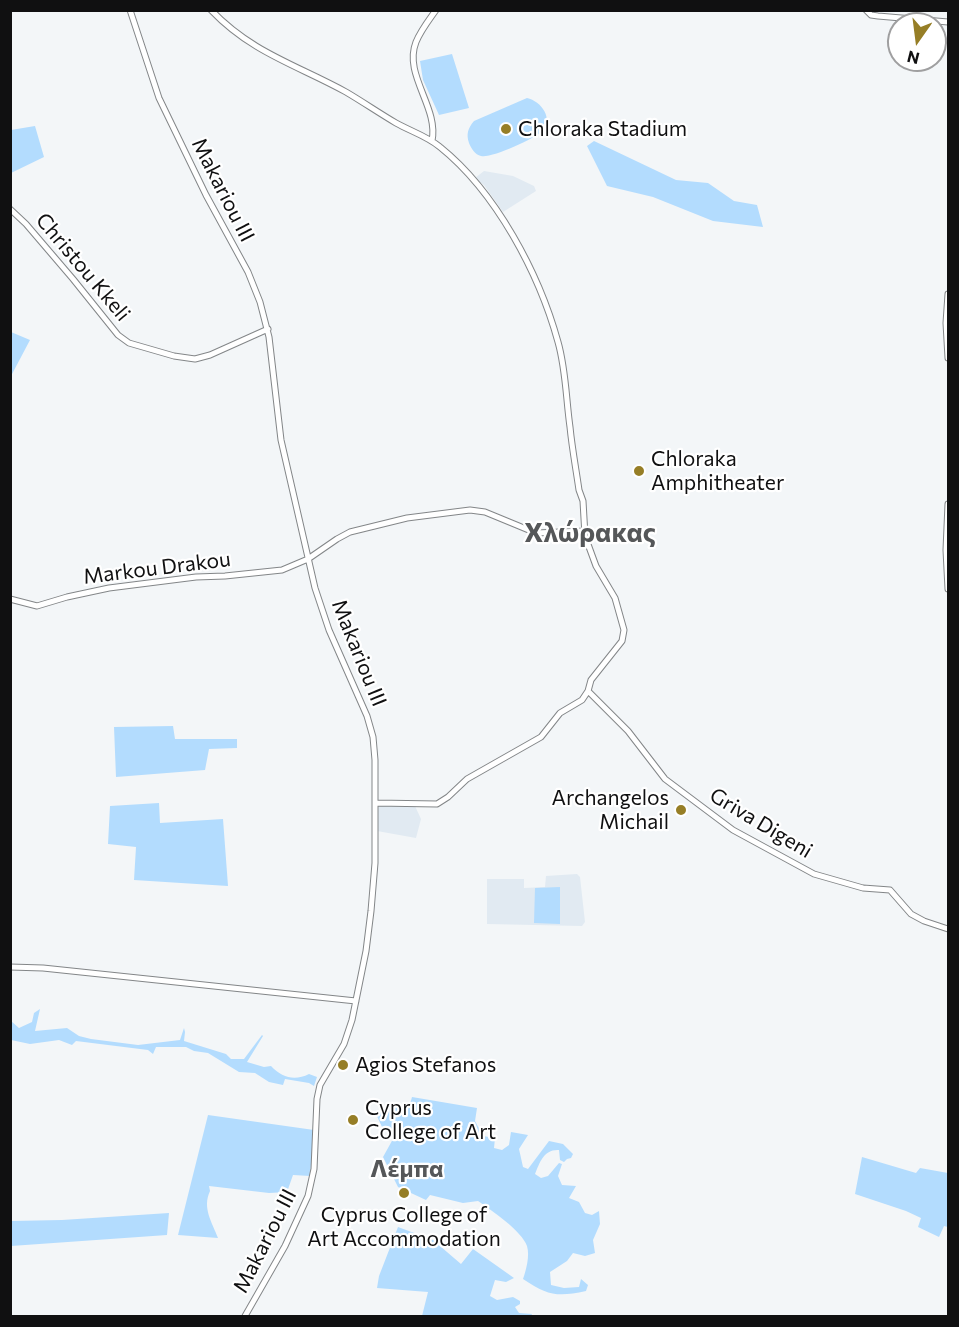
<!DOCTYPE html>
<meta charset="utf-8">
<style>
body{margin:0}
#map{position:relative;width:959px;height:1327px;overflow:hidden;background:#f3f6f8;font-family:Commissioner,sans-serif}
canvas{display:block}
.frame{position:absolute;inset:0;border:12px solid #101011;pointer-events:none}
.north{position:absolute;left:887px;top:12px;width:60px;height:60px;box-sizing:border-box;background:#fff;border:2px solid #9f9fa0;border-radius:50%;rotate:194deg;font-size:16px;font-weight:700;line-height:24px;text-align:center;color:#101011}
.north::after{content:'';display:block;margin:auto;width:21px;height:27px;background:#967e26;clip-path:polygon(50% 0,100% 100%,50% 72%,0 100%)}
</style>
<div id="map">
<canvas width="959" height="1327"></canvas>
<div class="frame"></div>
<div class="north">N</div>
</div>
<script>
const ctx = document.querySelector('canvas').getContext('2d');
ctx.lineJoin = 'round';
function paint(path, color) {
  ctx.fillStyle = color;
  ctx.fill(path, 'evenodd');
}
function trace(path, color, width, dash) {
  ctx.strokeStyle = color;
  ctx.lineWidth = width;
  ctx.lineCap = dash ? 'butt' : 'round';
  ctx.setLineDash(dash || []);
  ctx.stroke(path);
}
function write(font, color, halo, rows, align = 'center') {
  ctx.font = font + ' Commissioner,sans-serif';
  ctx.lineWidth = 4.5;
  ctx.setLineDash([]);
  ctx.textBaseline = 'middle';
  ctx.strokeStyle = halo;
  ctx.fillStyle = color;
  for (const [text, x, y, turn = 0] of rows) {
    ctx.save();
    ctx.translate(x, y);
    ctx.rotate((+turn || 0) * Math.PI / 180);
    ctx.textAlign = isNaN(turn) ? turn : align;
    if (halo) ctx.strokeText(text, 0, 0);
    ctx.fillText(text, 0, 0);
    ctx.restore();
  }
}
const built = new Path2D(`
 M484,171L513,176L534,186L536,191L503,212L484,185L475,178Z
 M378,806H415L421,819L416,838L377,831Z
 M577,874L580,877L585,922L582,926L487,924V879H524V888L545,887L546,876Z`);
const green = new Path2D(`
 M452,54L469,108L439,115L423,80L420,61Z
 M527,98C541,101 555,119 541,132C534,139 490,159 481,156C475,155 471,148 469,143C466,134 468,128 474,121Z
 M35,126L44,157L11,173V130Z
 M594,141L676,180L708,183L734,201L757,205L763,227L713,221L653,197L607,186L587,146Z
 M11,332L30,340L11,376L10,334Z
 M173,726L175,739H237V748L209,749L205,770L116,777L114,727Z
 M159,803L160,823L223,819L228,886L134,880L136,847L108,844L110,806Z
 M560,887V924L534,923L535,888Z
 M40,1009L35,1031L67,1028L79,1036L91,1039L138,1045L180,1040L184,1028L185,1032L184,1041L226,1054L231,1059H244L262,1035L263,1036L247,1062L264,1067L271,1066C282,1078 295,1081 309,1074L317,1077L314,1086L309,1083L285,1079L283,1085L269,1082L255,1073L239,1072L208,1053L194,1051L186,1047H156L153,1054L148,1050L76,1041L72,1045L59,1040L30,1044L11,1040V1021L19,1028L32,1022L34,1013Z
 M412,1097L477,1108L475,1121L483,1136L495,1138L494,1148L502,1150L509,1145L511,1132L528,1135L519,1149L523,1167L528,1169L549,1141L563,1144L573,1154L571,1158L567,1159L564,1162L560,1160L559,1150C544,1149 540,1162 535,1174L541,1178L548,1176L559,1163L562,1164L558,1176L562,1185L576,1186L569,1198L579,1202L585,1213L592,1215L599,1211L600,1224L593,1240L595,1253L585,1256L573,1253L567,1261L550,1272L551,1285L564,1288L579,1287L581,1279L588,1285L586,1291C558,1297 548,1296 523,1279C526,1270 530,1256 527,1246C522,1231 491,1210 478,1201L463,1203L430,1195L426,1200L398,1187L383,1157L393,1139L391,1134L383,1129L375,1112L410,1104Z
 M208,1115L314,1130L310,1176L293,1175L287,1192L269,1193L209,1186L210,1191C202,1208 212,1222 218,1238L178,1235Z
 M862,1157L916,1173L920,1168L948,1173V1227L944,1226L939,1237L918,1227L921,1218L906,1211L855,1194Z
 M169,1213L167,1235L11,1246V1221L62,1220Z
 M398,1227L433,1240L461,1264L473,1249L514,1278L506,1282L495,1280L490,1296L497,1300L513,1297L520,1301V1304L515,1307L519,1313L532,1314L531,1316H422L428,1292L377,1288L379,1276Z`);
const secondary = new Path2D(`
 M130,10L159,98L206,195L248,272L260,302L269,337L281,440L315,588L329,630L367,716L373,737L375,760V863L371,911L366,951L352,1020L344,1044L320,1085L317,1099L314,1169L308,1196L285,1246L245,1316
 M211,10C252,53 297,65 346,92C363,102 379,113 396,123C410,131 427,136 440,147C496,192 539,273 558,342C566,370 566,399 570,427C572,448 576,469 579,490L583,501L585,536L596,566L615,598L624,630L622,641L591,680L588,691L582,700L560,713L541,737L467,779L448,797L437,804L376,803
 M866,10L871,15L878,16L948,22
 M432,141C439,107 403,75 416,42C421,30 429,20 436,10
 M10,209L26,224L73,279L118,335L129,343L174,356L195,359L210,355L268,329
 M948,294L946,323L948,358
 M948,504L946,550L948,589
 M10,599L37,606L67,597L109,588L196,577L225,576L282,570L308,559L337,539L350,532L407,518L470,510L485,512L536,533L584,531
 M588,691L628,731L665,779L733,830L814,874L863,888L890,890L911,914L924,921L948,929
 M10,967L43,968L356,1001`);
const markers = [
 [506,129,6,"#967e26"],
 [639,471,6,"#967e26"],
 [681,810,6,"#967e26"],
 [343,1065,6,"#967e26"],
 [353,1120,6,"#967e26"],
 [404,1193,6,"#967e26"]
];
const poiNames = [
 ["Chloraka Stadium",518,129],
 ["Chloraka",651,459],
 ["Amphitheater",651,483],
 ["Archangelos",669,798,"right"],
 ["Michail",669,822,"right"],
 ["Agios Stefanos",355,1065],
 ["Cyprus",365,1108],
 ["College of Art",365,1132],
 ["Cyprus College of",404,1215,"center"],
 ["Art Accommodation",404,1239,"center"]
];
const streetNames = [
 ["Makariou III",223,190,63],
 ["Christou Kkeli",83,267,50],
 ["Markou Drakou",157,568,-7],
 ["Makariou III",359,653,68],
 ["Griva Digeni",761,823,31],
 ["Makariou III",265,1241,-63]
];
const quarterNames = [
 ["Λέμπα",407,1169]
];
const districtNames = [
 ["Χλώρακας",590,533]
];
paint(built, '#e1eaf2');
paint(green, '#b3dcfe');
trace(secondary, '#838688', 7);
trace(secondary, '#fff', 5);
for (const [x, y, r, color] of markers) {
  const dot = new Path2D();
  dot.arc(x, y, r, 0, 2 * Math.PI);
  ctx.fillStyle = color;
  ctx.fill(dot);
  trace(dot, '#fff', 2);
}
write('21px', '#101011', '#fff', poiNames, 'left');
write('21px', '#101011', '#fff', streetNames);
write('bold 24px', '#555759', '#fff', quarterNames);
write('bold 27px', '#555759', '#fff', districtNames);
</script>
